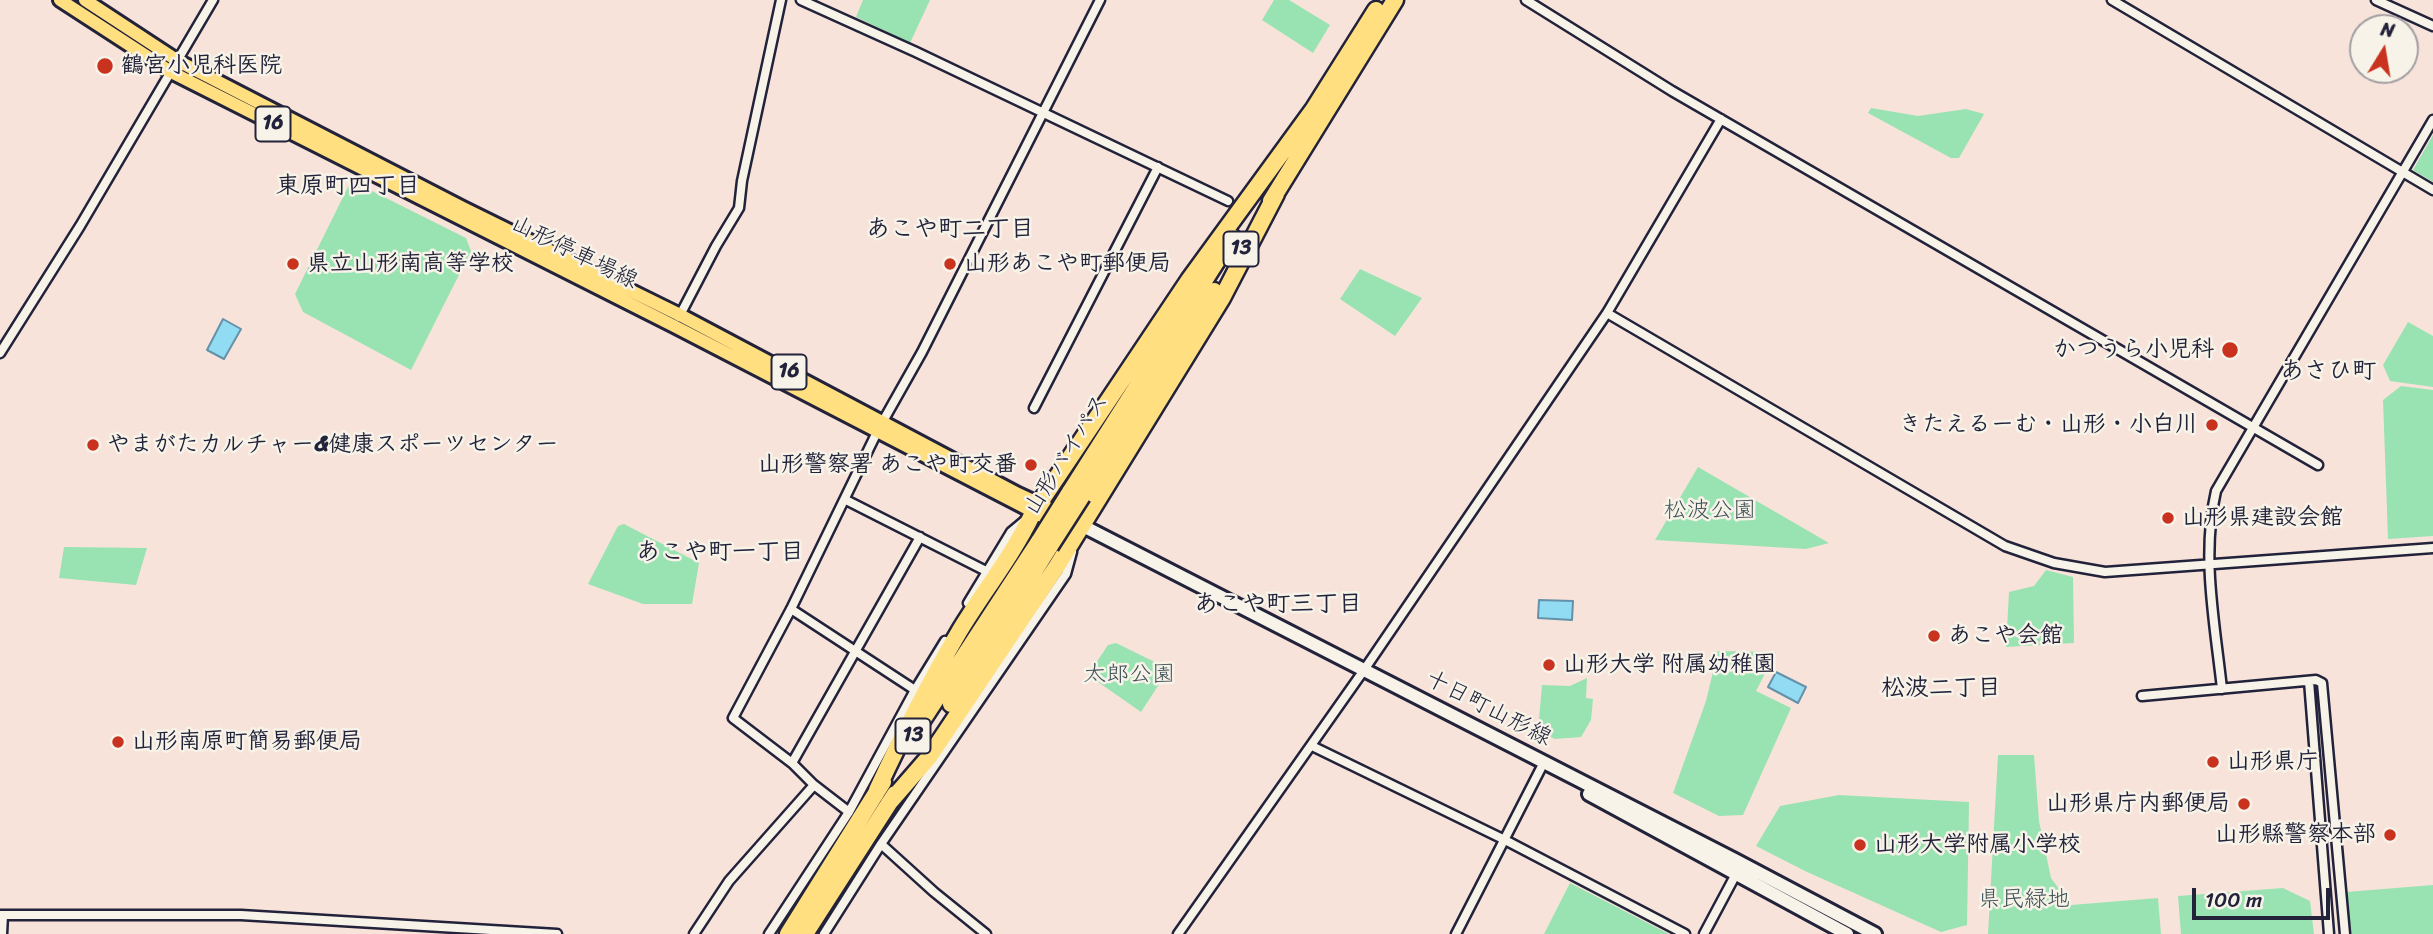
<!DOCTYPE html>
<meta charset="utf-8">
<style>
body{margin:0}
#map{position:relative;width:2433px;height:934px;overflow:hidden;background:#f8e3da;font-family:Sriracha,sans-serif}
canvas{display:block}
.north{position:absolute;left:2349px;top:14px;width:70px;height:70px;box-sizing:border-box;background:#f7f3e8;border:2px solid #a29fa3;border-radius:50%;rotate:11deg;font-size:19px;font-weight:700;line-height:28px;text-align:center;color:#22223b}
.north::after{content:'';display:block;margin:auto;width:24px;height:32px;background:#c8321e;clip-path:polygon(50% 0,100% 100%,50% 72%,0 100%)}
.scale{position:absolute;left:2192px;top:888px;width:138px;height:32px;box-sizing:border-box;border:4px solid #22223b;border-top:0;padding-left:9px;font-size:21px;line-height:24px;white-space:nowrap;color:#22223b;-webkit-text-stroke:5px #f7f3e8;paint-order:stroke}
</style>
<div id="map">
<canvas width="2433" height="934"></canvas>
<div class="north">N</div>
<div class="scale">100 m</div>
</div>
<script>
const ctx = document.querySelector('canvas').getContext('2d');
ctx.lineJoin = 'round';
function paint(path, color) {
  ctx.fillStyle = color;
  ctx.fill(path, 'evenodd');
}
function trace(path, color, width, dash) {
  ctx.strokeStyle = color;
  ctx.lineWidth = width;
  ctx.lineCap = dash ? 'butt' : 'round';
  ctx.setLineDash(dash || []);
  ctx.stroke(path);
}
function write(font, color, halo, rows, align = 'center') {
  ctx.font = font + ' Sriracha,"Klee One",sans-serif';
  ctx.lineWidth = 5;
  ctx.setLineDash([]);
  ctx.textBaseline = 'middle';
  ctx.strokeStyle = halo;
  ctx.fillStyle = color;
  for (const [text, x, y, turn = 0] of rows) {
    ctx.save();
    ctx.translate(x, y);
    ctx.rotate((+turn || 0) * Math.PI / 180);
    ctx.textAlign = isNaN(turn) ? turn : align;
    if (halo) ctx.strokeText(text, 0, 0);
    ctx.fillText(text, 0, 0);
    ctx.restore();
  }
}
const green = new Path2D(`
 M863,0H930L910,43L856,17Z
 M1274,0H1289L1330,25L1313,53L1262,20Z
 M1871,108L1918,116L1966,109L1984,114L1959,158H1951L1868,113Z
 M2433,135V182L2413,170Z
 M358,184L466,238L471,251L411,370L303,312L295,294L349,185Z
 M1360,269L1422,298L1395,336L1340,299Z
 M2408,322L2433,336V387L2390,381L2383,365Z
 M2401,386L2433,390V536L2388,539L2383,400Z
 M1698,467L1829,543L1806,549L1655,540Z
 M624,524L699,563L692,604H643L588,584L618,526Z
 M64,547L147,548L136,585L59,578Z
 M2046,570L2073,577L2074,643L2006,647L2009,592L2034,586Z
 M1116,643L1169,669L1141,712L1088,675L1108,645Z
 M1718,651L1776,652L1756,691L1791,708L1743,815L1719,816L1673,793L1706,701Z
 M1587,678L1586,698L1593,699L1591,720L1581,737L1555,739L1538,731L1542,685L1570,686Z
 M1998,755H2034L2039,821L2051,878L2071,905L2158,898L2161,934H1988Z
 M1839,795L1969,802L1967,925L1941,932L1805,871L1756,846L1780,806Z
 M1570,883L1669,934H1544Z
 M2433,885V934H2350L2346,892Z
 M2283,888L2310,901L2314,934H2181L2178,896Z`);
const water = new Path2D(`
 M223,319L241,329L224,359L207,350Z
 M1539,600L1573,601L1572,620L1538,618Z
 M1776,672L1806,687L1798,703L1768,687Z`);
const street = new Path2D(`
 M801,0L916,52L1228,201
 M1526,0L1672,91L2318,465
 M2112,0L2433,190
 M2376,0L2433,26
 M1607,313L2005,546L2054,563L2105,572L2433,548
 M679,317L716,246L739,208L742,181L781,0
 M0,353L80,226L213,0
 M1034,408L1158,167
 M846,500L988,572
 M968,603L1011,532L1023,522
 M791,609L915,690
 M2309,681L2329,934
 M2222,689C2215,624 2201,556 2216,491L2433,120
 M2142,696L2316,680L2322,683L2345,934
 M1312,746L1505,840L1685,934
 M792,763L920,537
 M849,812L814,785L792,763L733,718L791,609L878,430L922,352L1100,0
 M881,844L934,892L986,934
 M0,915H241L557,934
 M2,934L3,915
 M694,934L729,881L814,785
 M769,934L849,812L915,690L945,641
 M824,934L881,844L1066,574L1072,552
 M1178,934L1364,670L1607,313L1721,119
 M1456,934L1541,768
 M1704,934L1736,874`);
const secondary = new Path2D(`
 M1081,525L1735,860L1875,934
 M1589,794L1847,934`);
const primary = new Path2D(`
 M60,0L171,72L674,326L1057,524
 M85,0L178,61L463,208L680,315L1018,494L1063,515`);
const highway = new Path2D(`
 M1308,118L1376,10
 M1271,201L1395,0
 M1070,492L1232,237
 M1082,496L1214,291
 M951,704L1050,546
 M910,739L1040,540
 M877,790C902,736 929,683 959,632C983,592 1013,555 1033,513L1189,280L1313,110
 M889,803L929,757L1057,566L1222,298L1276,194
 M788,934L883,782
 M805,934L895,794`);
const highwayBridge = new Path2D(`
 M1040,540L1070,492
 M1050,546L1082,496`);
const markers = [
 [105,66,9,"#c8321e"],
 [293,264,7,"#c8321e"],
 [950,264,7,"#c8321e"],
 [2230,350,9,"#c8321e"],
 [2212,425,7,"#c8321e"],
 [93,445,7,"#c8321e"],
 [1031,465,7,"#c8321e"],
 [2168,518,7,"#c8321e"],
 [1934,636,7,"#c8321e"],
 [1549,665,7,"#c8321e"],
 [118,742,7,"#c8321e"],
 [2213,762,7,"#c8321e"],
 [2244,804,7,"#c8321e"],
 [2390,835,7,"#c8321e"],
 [1860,845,7,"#c8321e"]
];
const shields = [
 [273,124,35],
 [1241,249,35],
 [789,372,35],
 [913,736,35]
];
const shieldNames = [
 ["16",273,124],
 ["13",1241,249],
 ["16",789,372],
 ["13",913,736]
];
const poiNames = [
 ["鶴宮小児科医院",121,66],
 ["県立山形南高等学校",307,264],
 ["山形あこや町郵便局",964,264],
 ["かつうら小児科",2214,350,"right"],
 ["きたえるーむ・山形・小白川",2198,425,"right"],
 ["やまがたカルチャー&健康スポーツセンター",107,445],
 ["山形警察署 あこや町交番",1017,465,"right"],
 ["山形県建設会館",2182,518],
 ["あこや会館",1948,636],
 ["山形大学 附属幼稚園",1563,665],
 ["山形南原町簡易郵便局",132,742],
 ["山形県庁",2227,762],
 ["山形県庁内郵便局",2230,804,"right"],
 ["山形縣警察本部",2376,835,"right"],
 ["山形大学附属小学校",1874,845]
];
const streetNames = [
 ["山形停車場線",574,253,26],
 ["山形バイパス",1067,455,-58],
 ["十日町山形線",1488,709,27]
];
const parkNames = [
 ["松波公園",1710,511],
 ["太郎公園",1129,675],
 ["県民緑地",2024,900]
];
const neighbourhoodNames = [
 ["東原町四丁目",348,187],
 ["あこや町二丁目",950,230],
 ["あさひ町",2328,372],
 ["あこや町一丁目",720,553],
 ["あこや町三丁目",1278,605],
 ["松波二丁目",1941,689]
];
paint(green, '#99e3b2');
paint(water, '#91dbf3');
trace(water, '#6591a9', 2);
trace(street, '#22223b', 13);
trace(secondary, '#22223b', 18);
trace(primary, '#22223b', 18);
trace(highway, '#22223b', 21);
trace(street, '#f7f3e8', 8);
trace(secondary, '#f7f3e8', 12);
trace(primary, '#ffdf80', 12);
trace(highway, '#ffdf80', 16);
trace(highwayBridge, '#22223b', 21, []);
trace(highwayBridge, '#ffdf80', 16);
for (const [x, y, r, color] of markers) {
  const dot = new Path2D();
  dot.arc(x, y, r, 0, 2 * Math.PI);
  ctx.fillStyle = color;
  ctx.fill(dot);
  trace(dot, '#f7f3e8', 2.5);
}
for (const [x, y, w] of shields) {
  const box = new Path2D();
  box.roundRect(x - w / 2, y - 17.5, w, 35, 5);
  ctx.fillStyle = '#f7f3e8';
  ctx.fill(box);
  trace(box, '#22223b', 2);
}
write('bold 21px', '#22223b', null, shieldNames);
write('bold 23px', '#22223b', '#f7f3e8', poiNames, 'left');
write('23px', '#22223b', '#f7f3e8', streetNames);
write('23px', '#405259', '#f7f3e8', parkNames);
write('bold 24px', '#22223b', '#f7f3e8', neighbourhoodNames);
</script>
